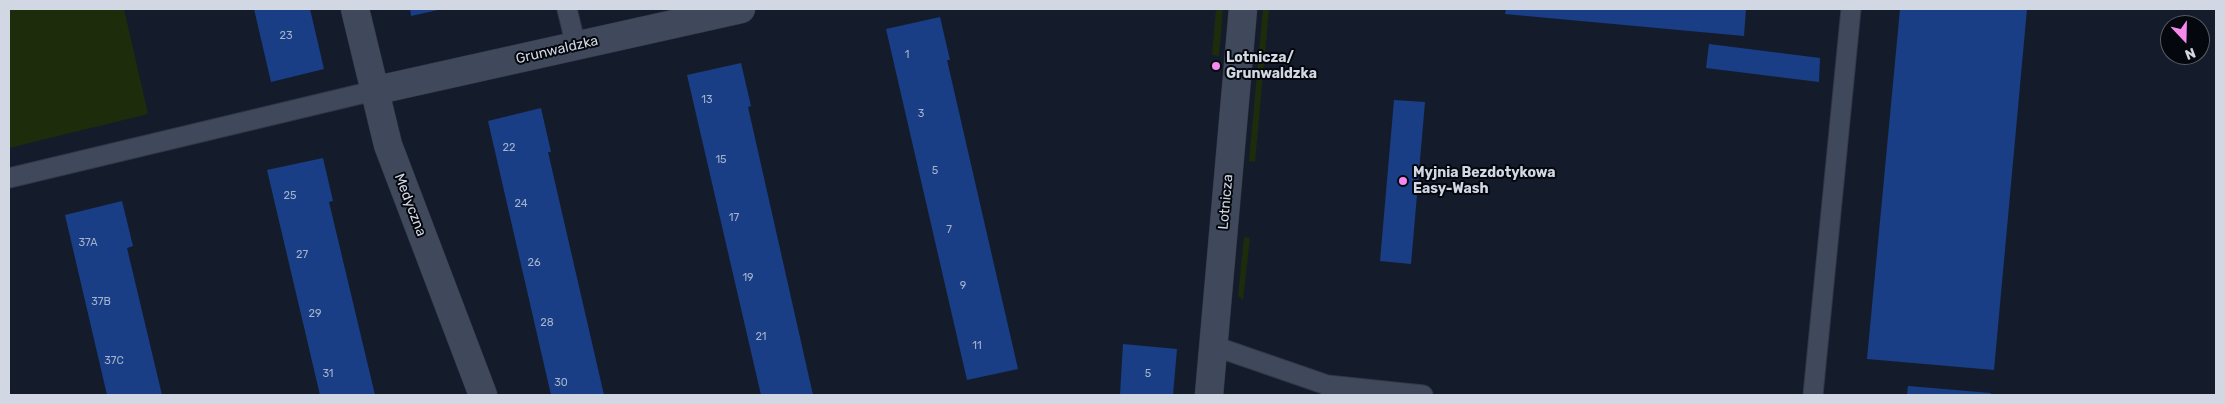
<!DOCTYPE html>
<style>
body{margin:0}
#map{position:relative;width:2225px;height:404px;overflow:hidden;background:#141c2c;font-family:Rubik,sans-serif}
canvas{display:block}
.frame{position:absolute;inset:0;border:10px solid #d2d8e3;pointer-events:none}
.north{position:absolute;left:2160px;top:15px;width:50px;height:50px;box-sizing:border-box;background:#04070d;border:1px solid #565b63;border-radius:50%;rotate:159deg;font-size:14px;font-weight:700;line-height:20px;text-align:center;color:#d2d8e3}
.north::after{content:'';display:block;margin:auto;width:18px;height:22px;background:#f689ed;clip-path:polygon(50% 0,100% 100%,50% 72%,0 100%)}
</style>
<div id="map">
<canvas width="2225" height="404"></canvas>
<div class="frame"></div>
<div class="north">N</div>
</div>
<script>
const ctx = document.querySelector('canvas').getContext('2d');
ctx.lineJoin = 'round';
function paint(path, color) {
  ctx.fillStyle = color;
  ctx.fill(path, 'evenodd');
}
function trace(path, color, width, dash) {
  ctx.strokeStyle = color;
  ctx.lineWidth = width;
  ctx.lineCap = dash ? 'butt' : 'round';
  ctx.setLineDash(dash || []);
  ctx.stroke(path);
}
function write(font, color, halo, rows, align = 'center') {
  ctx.font = font + ' Rubik,sans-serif';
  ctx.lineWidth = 4;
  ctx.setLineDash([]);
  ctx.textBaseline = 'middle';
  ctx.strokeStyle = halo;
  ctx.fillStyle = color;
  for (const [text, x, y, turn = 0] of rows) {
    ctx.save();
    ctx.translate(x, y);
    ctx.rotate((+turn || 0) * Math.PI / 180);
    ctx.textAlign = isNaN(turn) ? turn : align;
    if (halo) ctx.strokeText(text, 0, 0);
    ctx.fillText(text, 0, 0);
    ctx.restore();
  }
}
const green = new Path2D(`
 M9,9H124L148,114L9,148Z
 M1216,9H1223L1219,56L1212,55Z
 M1263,9H1269L1255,162L1249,161Z
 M1244,237L1250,238L1243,300L1238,296Z`);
const building = new Path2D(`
 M254,9H310L324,69L271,82Z
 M410,9H438V10L411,16Z
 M1506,9H1746L1744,36L1505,14Z
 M1900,9H2027L1994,370L1867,359Z
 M940,17L950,60H947L1018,369L967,380L886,29Z
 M1709,44L1820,58L1819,82L1706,68Z
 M741,63L751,106L748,107L813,395H761L687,75Z
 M1394,100L1425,102L1411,264L1380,261Z
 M541,108L551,152H548L604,395H551L488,121Z
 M323,158L333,201L329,202L375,395H320L267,170Z
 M122,201L133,246L127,248L162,395H107L65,215Z
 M1123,344L1177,349L1173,395H1120Z
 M1908,386L1991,393V395H1907Z`);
const service = new Path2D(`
 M567,9L576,46
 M9,178L373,91
 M1214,346L1327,385L1334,395
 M1327,385L1423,395
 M1813,395L1851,9`);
const minor = new Path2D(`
 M355,9L388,145L483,395
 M373,91L741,9
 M1209,395L1243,9`);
const markers = [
 [1216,66,5,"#f689ed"],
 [1403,181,5,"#f689ed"]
];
const numberNames = [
 ["23",286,36],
 ["1",907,55],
 ["13",707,100],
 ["3",921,114],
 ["22",509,148],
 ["15",721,160],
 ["5",935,171],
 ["25",290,196],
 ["24",521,204],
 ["17",734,218],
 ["7",949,230],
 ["37A",88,243],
 ["27",302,255],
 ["26",534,263],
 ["19",748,278],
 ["9",963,286],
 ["37B",101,302],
 ["29",315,314],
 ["28",547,323],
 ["21",761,337],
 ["11",977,346],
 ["37C",114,361],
 ["31",328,374],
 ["5",1148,374],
 ["30",561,383]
];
const streetNames = [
 ["Grunwaldzka",557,50,-13],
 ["Lotnicza",1226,202,-85],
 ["Medyczna",410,205,69]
];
const poiNames = [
 ["Lotnicza/",1226,58],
 ["Grunwaldzka",1226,74],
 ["Myjnia Bezdotykowa",1413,173],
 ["Easy-Wash",1413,189]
];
paint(green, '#1d2c0a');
paint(building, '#193e85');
trace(service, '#343846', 21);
trace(minor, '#343846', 29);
trace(service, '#3f495b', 19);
trace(minor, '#3f495b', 28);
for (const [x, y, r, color] of markers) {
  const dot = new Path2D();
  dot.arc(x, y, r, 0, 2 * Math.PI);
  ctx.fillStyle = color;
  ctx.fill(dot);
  trace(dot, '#04070d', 2);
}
write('11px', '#a4b2cc', null, numberNames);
write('14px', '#d2d8e3', '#04070d', streetNames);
write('bold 14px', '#d2d8e3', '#04070d', poiNames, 'left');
</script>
